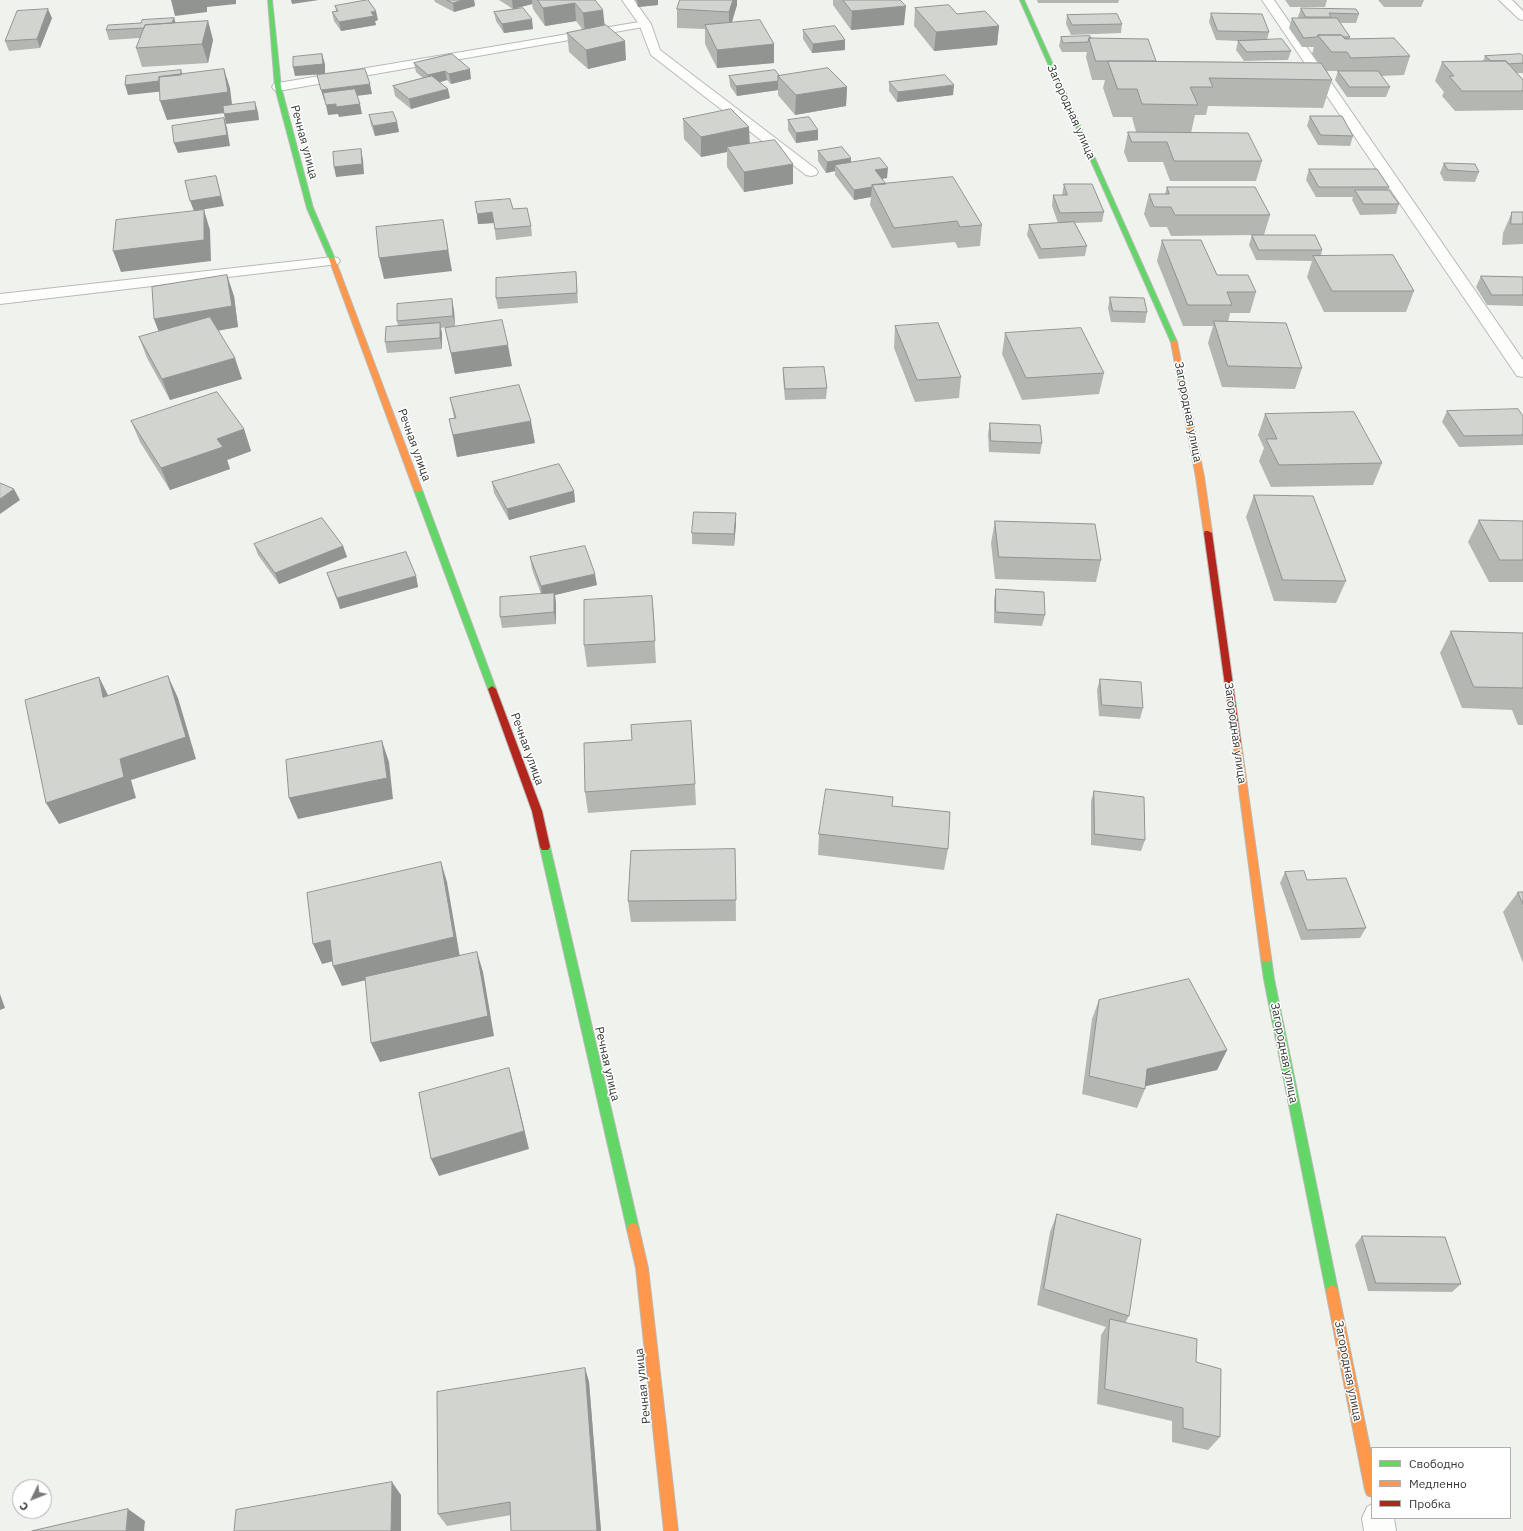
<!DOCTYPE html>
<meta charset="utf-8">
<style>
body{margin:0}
#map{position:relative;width:1523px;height:1531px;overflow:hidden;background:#f0f3ed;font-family:"IBM Plex Sans",sans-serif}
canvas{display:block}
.legend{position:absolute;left:1371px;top:1447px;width:140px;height:72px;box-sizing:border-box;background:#fff;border:1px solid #afb0ae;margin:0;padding:5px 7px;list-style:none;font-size:12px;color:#363935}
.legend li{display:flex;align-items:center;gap:8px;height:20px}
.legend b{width:20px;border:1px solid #afb0ae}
.north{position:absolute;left:12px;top:1479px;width:40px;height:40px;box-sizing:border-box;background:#fff;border:1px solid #afb0ae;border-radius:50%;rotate:227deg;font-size:11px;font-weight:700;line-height:16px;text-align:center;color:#363935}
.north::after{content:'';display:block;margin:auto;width:14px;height:18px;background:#777a75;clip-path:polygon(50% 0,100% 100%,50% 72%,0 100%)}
</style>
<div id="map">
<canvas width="1523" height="1531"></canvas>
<ul class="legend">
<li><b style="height:5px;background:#63d668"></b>Свободно</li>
<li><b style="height:5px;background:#ff974d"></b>Медленно</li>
<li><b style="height:5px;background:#b3261e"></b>Пробка</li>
</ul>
<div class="north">С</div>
</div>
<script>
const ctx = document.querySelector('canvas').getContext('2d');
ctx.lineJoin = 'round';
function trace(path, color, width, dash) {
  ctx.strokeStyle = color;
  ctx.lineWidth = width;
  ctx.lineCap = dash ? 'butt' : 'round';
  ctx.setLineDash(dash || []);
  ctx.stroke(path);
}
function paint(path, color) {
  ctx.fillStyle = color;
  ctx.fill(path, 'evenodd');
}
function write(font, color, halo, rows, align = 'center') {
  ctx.font = font + ' "IBM Plex Sans",sans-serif';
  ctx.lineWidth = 3;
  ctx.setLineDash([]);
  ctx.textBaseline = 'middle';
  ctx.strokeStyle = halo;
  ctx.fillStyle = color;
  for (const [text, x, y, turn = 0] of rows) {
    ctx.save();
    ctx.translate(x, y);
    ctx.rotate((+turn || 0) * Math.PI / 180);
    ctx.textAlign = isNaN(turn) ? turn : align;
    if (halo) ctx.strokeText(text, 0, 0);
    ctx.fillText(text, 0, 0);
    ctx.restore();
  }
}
const lane = new Path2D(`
 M645,21L649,22L651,24L649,26L278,91L274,90L272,87L274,84L278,83Z`);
const street = new Path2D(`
 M622,0H634L651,24L660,50L816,169L818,172L816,175L811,176L806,175L651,55L639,24Z
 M1262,0H1274L1523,360V377L1517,376Z
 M1499,0H1512L1523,11V20L1519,19Z
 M333,257L338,258L340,261L338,264L0,304V294Z
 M1372,1504V1518H1394L1396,1531H1364L1362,1518L1367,1507Z`);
const fast = new Path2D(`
 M268,0H272L281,87L313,208L335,259L334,260L329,259L307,208L275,87Z
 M1020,0H1024L1177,342L1176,343L1171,342Z
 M415,488H418L422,490L496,689L495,691L492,692L488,689L414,490Z
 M545,843L548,844L550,847L639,1229L637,1233L633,1235L629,1233L627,1229L540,847L542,844Z
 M1266,954L1270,955L1271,958L1274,979L1338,1291L1336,1295L1332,1297L1328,1295L1326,1291L1264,979L1261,958L1262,955Z`);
const slow = new Path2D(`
 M330,258L335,259L422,490L421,492H418L414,490L329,259Z
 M1174,340L1177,342L1204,477L1212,533L1208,535L1204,533L1196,477L1171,342Z
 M1237,740L1241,743L1271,958L1270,961L1266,962L1262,961L1261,958L1233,743Z
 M633,1223L637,1225L639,1229L648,1268L678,1531H664L636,1268L627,1229L629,1225Z
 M1332,1285L1336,1287L1338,1291L1372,1458V1497L1367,1495L1365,1490L1326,1291L1328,1287Z`);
const jam = new Path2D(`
 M1205,531H1208L1212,533L1241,743L1237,746L1233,743L1204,533Z
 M492,686L496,689L542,811L550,847L548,850H542L540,847L532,811L488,689Z`);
const wall = new Path2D(`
 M434,0H474L475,6L454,12L435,2Z
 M499,0H595L605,25L626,60L588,69L569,52L567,33L583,30L576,21L545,26L533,9L532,4L514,9L533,29L504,33L496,21L494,12L513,9Z
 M635,0H658V5L638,7Z
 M680,0H737V5L732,23L774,44V63L717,68L705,44V29L677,28V9Z
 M833,0H900L904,25L851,30L833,5Z
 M1037,0H1119L1118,3H1038Z
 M1285,0H1327L1325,7H1290Z
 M1378,0H1424L1421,7H1384Z
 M335,6L378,20L375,21L376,25L341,31L334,21L332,12L336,11Z
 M915,8L957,14L999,26L997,45L934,51L914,26Z
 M1301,8L1359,14L1356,23H1340L1350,37V39L1410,56L1404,75L1381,76L1390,87L1386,97H1347L1335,80L1338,71H1327L1332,80L1323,108L1208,106L1206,115H1195L1191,133L1262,161L1256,181H1170L1163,162H1128L1124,152L1128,132H1136L1132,117H1113L1103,88L1105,80H1092L1086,57L1087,52H1062L1059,46L1061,37L1091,38L1156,61L1319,63L1312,54L1314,47H1302L1289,28L1292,18H1299L1298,17Z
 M1211,13L1269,32L1267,40L1291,51L1288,60L1244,61L1236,50L1238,41L1216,40L1209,22Z
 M1067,15L1122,24L1121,33L1071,35L1066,24Z
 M52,18L40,48L9,51L5,41Z
 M174,18L175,23L208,21L213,40L208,63L142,67L136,48L140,38L109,40L106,30L141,23Z
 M803,30L845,40V50L812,53L803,39Z
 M452,54L471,79L451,84L447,80L440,82L450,98L411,109L395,96L393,86L423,78L416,72L414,63Z
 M1485,56H1523V73H1517L1523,80V110L1455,111L1442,96L1444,92L1435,81L1442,62L1483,61Z
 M779,75L847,87L846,106L795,115L778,95V90L737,96L730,86L729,76Z
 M889,82L953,95L897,102L889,91Z
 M369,115L397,122L399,132L375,136L371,125Z
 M1310,116L1353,136L1350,146L1318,145L1307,126Z
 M683,119L750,144L793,164V184L744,192L727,167V152L701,157L684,139Z
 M788,120L818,130V140L796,143L788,130Z
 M818,151L851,158V163L887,178L882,179L886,184L982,225L980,246L958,248L955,242L892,248L870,205L871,197L854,200L835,175V171L826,173L818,161Z
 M1444,163L1479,172L1475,182L1444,181L1440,173Z
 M1309,169L1389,187L1388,190L1399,204L1396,214L1360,215L1352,200L1353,197H1316L1306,180Z
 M1064,184L1104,212L1102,222L1075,223L1087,246L1085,256L1039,259L1027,235L1029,225L1058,223L1052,206L1053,195H1062Z
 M1167,187L1270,215L1264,235L1322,250L1321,256L1414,291L1406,312H1324L1307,277L1312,261L1256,260L1249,245L1252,235L1171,236L1167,227H1150L1144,214L1149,194H1165Z
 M513,209L531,226L532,236L496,240L494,223L478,224L477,214Z
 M1512,212H1523V244L1502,245L1503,233Z
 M1162,240L1217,275L1256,292L1250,313H1230L1228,322L1302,368L1295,389L1222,387L1208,343L1213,326H1183L1157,261Z
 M576,272L578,303L498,309L496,298Z
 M1481,276L1523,277V306L1487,305L1476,287Z
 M234,296L238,327L218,331L242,379L170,400L147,358L139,337L159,332L154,319Z
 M1110,297L1147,312L1145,323L1111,322L1108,308Z
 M454,310L455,326L512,366L455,374L445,328L447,327L441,328L442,334V349L387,353L385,342L398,326L397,321Z
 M895,326L961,377L959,398L915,402L894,348Z
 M1005,333L1104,373L1099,394L1022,400L1002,354Z
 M783,368L827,388L826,399L785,400L783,378Z
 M450,398L535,443L457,457L449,419L454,418Z
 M1447,411L1523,416V445L1459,447L1442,422Z
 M1265,414L1382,463L1373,485L1271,487L1259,461L1264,448L1258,435Z
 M131,421L244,429L251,451L227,460L230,469L170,490L140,442Z
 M990,423L1042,443L1040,454L989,452L988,434Z
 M492,482L574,491L575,502L509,520L494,493Z
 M1254,495L1346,581L1336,603L1274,601L1246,517Z
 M736,513V524L734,546L692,544V533Z
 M1479,520L1523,521V582H1489L1468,542Z
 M995,521L1101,560L1096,582L995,579L991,543Z
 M254,544L343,546L347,557L279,584L258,555Z
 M530,557L597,585L555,595L556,604V624L502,628L500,617L541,594L532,569Z
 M327,573L416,576L418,587L340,609L331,585Z
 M996,589L1045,615L1042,626L994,623V600Z
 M652,596L656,663L587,667L584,645Z
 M1451,631L1523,633V725H1518L1512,710L1462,708L1440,653Z
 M1100,679L1143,708L1140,719L1099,716L1097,690Z
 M632,740L695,784L696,805L588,813L585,792Z
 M1094,791L1145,840L1141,851L1091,845V801Z
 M892,806L948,849L944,870L818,855L819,834Z
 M735,849L736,921L631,922L628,901Z
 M1285,872L1307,880L1366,928L1360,938L1301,940L1280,883Z
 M1518,892H1523V963L1503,912Z
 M1099,1000L1227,1050L1217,1070L1145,1086V1089L1137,1108L1082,1094L1092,1019Z
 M1057,1214L1129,1316L1125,1323L1196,1362L1220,1437L1208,1450L1172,1442V1421L1097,1404L1101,1335L1106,1327L1037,1305L1050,1232Z
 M1362,1236L1461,1284L1452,1292L1368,1291L1355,1245Z
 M585,1368L589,1382L601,1531H511V1515L447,1526L438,1514Z`);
const shadedWall = new Path2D(`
 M171,0H236V4L207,7V12L175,16Z
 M291,0H319L292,4Z
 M463,0H474L475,6L454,12L453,3Z
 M512,0H532V4L513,9Z
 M637,0H658V5L638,7Z
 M733,0H737V5L729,30V12Z
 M575,3L576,21L545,26L543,8Z
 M906,6L904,25L851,30L852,11Z
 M48,9L52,18L40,48L37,39Z
 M603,10L605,29L585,32L583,13Z
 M376,11L378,20L375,21L376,25L341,31L339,22Z
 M174,18L177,27L171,26Z
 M532,19L533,29L504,33L502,24Z
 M208,21L213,40L208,63L202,44Z
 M999,26L997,45L934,51L936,32Z
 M845,40V50L812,53L813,44Z
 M625,41L626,60L588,69L586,50Z
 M774,44V63L717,68V50Z
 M322,54L325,64V74L295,76L293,67Z
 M224,69L230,88L233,112L167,120L160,101Z
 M470,69L471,79L451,84L449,74Z
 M181,70L184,80V89L128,95L125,85Z
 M445,71L447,80L430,85L428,75Z
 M778,81V90L737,96L736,86Z
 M370,84L372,94L324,100L321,90Z
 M954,85L953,95L897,102L898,92Z
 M847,87L846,106L795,115L796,95Z
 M448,89L450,98L411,109L409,99Z
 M255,102L258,112L259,120L226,124L224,114Z
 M336,104H360L362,114L339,117L338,114L328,115L326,105Z
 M224,118L227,128L230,146L178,153L174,143Z
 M397,122L399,132L375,136L373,126Z
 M749,127L750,147H727V152L701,157V137Z
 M818,130V140L796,143V133Z
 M361,149L363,160L364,174L336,177L334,167Z
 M851,158L850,169L835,165V171L826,173L827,162Z
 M793,164V184L744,192V172Z
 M888,168L887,178L874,180L875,170Z
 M216,176L224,206L194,211L190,201Z
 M872,187L871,197L854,200V190Z
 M204,210L210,230L211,261L121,272L113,251Z
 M492,212L494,223L478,224L477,214Z
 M443,220L452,271L384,279L379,258Z
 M227,275L234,296L238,327L162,340L154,319Z
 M452,299L454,310L455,327L453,316Z
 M440,323L442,334V349L440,338Z
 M508,345L512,366L455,374L451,353Z
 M235,358L242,379L170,400L162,379Z
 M531,421L535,443L457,457L453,435Z
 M244,429L251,451L227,460L230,469L170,490L161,468L217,439Z
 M14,489L20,500L0,514V499Z
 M574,491L575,502L509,520L507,509Z
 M736,513V524L734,546V534Z
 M343,546L347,557L279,584L275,573Z
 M595,574L597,585L555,595L556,604V624L554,612L542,598L541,586Z
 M416,576L418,587L340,609L337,598Z
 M652,596L654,617L656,663L655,641Z
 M168,676L178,698L196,759L131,780L136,798L59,824L46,803L120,759Z
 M99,677L110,699L103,697Z
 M382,741L389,762L393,799L298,819L289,798Z
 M441,862L447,882L460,957L342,986L333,966Z
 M330,940L338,960L322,964L313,944Z
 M477,952L483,972L494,1036L380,1062L371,1043Z
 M0,994L5,1008L0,1010Z
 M1227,1050L1217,1070L1138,1088L1147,1069Z
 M509,1068L514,1087L529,1149L439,1176L431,1159Z
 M585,1368L589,1382L601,1531H597Z
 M392,1482L401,1495V1531H391Z
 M128,1509L145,1521L144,1531H126Z`);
const building = new Path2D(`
 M368,0L376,11L371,12L374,16L339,22L332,12L338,11L335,6Z
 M447,0H463L453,3Z
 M538,0H595L603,10L583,13L575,3L543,8Z
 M680,0H733L729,12L677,9Z
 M843,0H900L906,6L852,11Z
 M949,5L957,14L985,11L999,26L936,32L915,8Z
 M523,8L532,19L502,24L494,12Z
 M1301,8L1356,9L1359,14L1329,13L1331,17H1306Z
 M48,9L37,39L5,41L17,11Z
 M1211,13L1262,14L1269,32L1218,31Z
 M1117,14L1122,24L1072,25L1067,15Z
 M174,18L172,23L145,25L144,28L106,30L108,25L141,23L142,20Z
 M1292,18H1337L1350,37H1344L1341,35H1318L1317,37L1304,38Z
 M760,20L774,44L717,50L705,25Z
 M208,21L202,44L136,48L145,25Z
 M606,25L625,41L586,50L567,33Z
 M835,26L845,40L813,44L803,30Z
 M1318,35H1341L1345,39L1394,38L1410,56L1351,58L1347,52H1332Z
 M1090,36L1091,38H1089L1088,42L1063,43L1061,37Z
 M1089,38L1148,39L1156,61H1096Z
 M1282,39L1291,51L1247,52L1238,41Z
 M322,54L323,64L293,67V57Z
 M452,54L470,69L449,74L445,71L428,75L414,63Z
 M1521,54L1523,56V63L1508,64L1506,61H1491L1485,56Z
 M1108,61L1321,63L1332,80L1209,78L1213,87H1190L1198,105L1142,104L1137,89H1118Z
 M1506,61L1523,80V91H1462L1449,76H1454L1442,62Z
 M828,68L847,87L796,95L778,76Z
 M224,69L228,92L160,101L159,77Z
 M365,69L370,84L321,90L317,75Z
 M181,70V75L159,77V81L125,85L126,76Z
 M775,70L779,75L778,76V81L736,86L729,76Z
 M1338,71H1378L1390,87H1350Z
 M945,75L954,85L898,92L889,82Z
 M432,76L448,89L409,99L393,86Z
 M355,89L360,104L336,107V104L326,105L323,93Z
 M255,102L256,110L224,114L223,106Z
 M731,109L749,127L701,137L683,119Z
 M393,112L397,122L373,126L369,115Z
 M1310,116H1342L1353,136L1321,135Z
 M809,117L818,130L796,133L788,120Z
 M224,118L227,135L174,143L172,126Z
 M1128,132L1248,133L1262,161H1174L1167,142H1132Z
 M775,140L793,164L744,172L727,147Z
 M842,147L851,158L827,162L818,151Z
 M361,149L362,164L334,167L333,152Z
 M880,158L888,168L875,170L886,184L872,185V187L854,190L835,165Z
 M1444,163L1475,164L1479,172L1448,170Z
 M1309,169H1377L1389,187H1319Z
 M216,176L221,196L190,201L185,181Z
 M953,177L982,225L960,227L957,221L894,228L872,185Z
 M1064,184H1092L1104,212L1060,213L1053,195H1067Z
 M1167,187H1255L1270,215H1175L1171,207H1154L1149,194H1169Z
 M1355,190H1389L1399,204H1364Z
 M510,199L513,209L527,208L531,226L495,229L492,212L477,214L475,202Z
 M204,210V240L113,251L116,220Z
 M1512,212H1523V224H1511Z
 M443,220L448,250L379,258L376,227Z
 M1074,222L1087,246L1041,249L1029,225Z
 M1252,235H1315L1322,250H1259Z
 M1162,240H1201L1217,275H1248L1256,292H1227L1232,305H1188Z
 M1393,255L1414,291H1332L1313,256Z
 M576,272L577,293L496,298V278Z
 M227,275L232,306L154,319L152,287Z
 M1481,276L1523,277V295H1492Z
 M1110,297L1144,298L1147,312L1113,311Z
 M452,299L453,316L397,321V304Z
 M210,317L235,358L162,379L139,337Z
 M502,320L508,345L451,353L445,328Z
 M1214,321L1286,323L1302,368L1228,366Z
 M440,323V338L385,342L386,327Z
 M938,323L961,377L917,380L895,326Z
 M1081,328L1104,373L1026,378L1005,333Z
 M824,367L827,388L785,389L783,368Z
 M519,385L531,421L453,435L449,419L456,418L450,398Z
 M217,392L244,429L217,439L223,447L161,468L131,421Z
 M1518,409L1523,416V435L1464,436L1447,411Z
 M1354,412L1382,463L1279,465L1266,439H1277L1265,414Z
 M990,423L1040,425L1042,443L991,441Z
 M559,464L574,491L507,509L492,482Z
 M0,483L14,489L0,499Z
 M1254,495L1313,496L1346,581L1283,580Z
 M694,512L736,513L734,534L692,533Z
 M322,518L343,546L275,573L254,544Z
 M1479,520L1523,521V560H1500Z
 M995,521L1095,524L1101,560L999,557Z
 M585,546L595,574L541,586L530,557Z
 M406,552L416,576L337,598L327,573Z
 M996,589L1044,592L1045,615L996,612Z
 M554,593V612L500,617V597Z
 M652,596L655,641L584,645V600Z
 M1451,631L1523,633V688L1474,687Z
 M168,676L186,737L120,759L124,777L46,803L25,700L99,677L103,697Z
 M1100,679L1141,682L1143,708L1102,705Z
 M691,721L695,784L585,792L584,743L632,740L631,725Z
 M382,741L387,778L289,798L286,760Z
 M826,789L893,797L892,806L950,812L948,849L819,834Z
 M1094,791L1144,797L1145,840L1095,834Z
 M735,849L736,900L628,901L631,851Z
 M441,862L454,937L333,966L330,940L313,944L307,893Z
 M1304,871L1307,880L1346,878L1366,928L1307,930L1285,872Z
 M1518,892H1523V904Z
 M477,952L488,1016L371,1043L365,977Z
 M1189,979L1227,1050L1147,1069L1145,1089L1089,1076L1099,1000Z
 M509,1068L524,1131L431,1159L419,1093Z
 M1057,1214L1141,1239L1129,1316L1044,1289Z
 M1362,1236L1445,1237L1461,1284L1376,1283Z
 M1110,1319L1197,1339L1196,1362L1221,1369L1220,1437L1183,1428V1408L1105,1389Z
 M585,1368L597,1531H511L510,1502L438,1514L437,1392Z
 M392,1482L391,1531H234L236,1510Z
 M128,1509L126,1531H32Z`);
const streetNames = [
 ["Загородная улица",1071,112,66],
 ["Речная улица",304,142,75],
 ["Загородная улица",1188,412,79],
 ["Речная улица",414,445,70],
 ["Загородная улица",1235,733,82],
 ["Речная улица",527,749,70],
 ["Загородная улица",1284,1053,79],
 ["Речная улица",607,1064,77],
 ["Загородная улица",1348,1371,79],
 ["Речная улица",643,1386,-96]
];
trace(lane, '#b8bab6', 2);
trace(street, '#b8bab6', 2);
trace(fast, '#b8bab6', 2);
trace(slow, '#b8bab6', 2);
trace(jam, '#b8bab6', 2);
paint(lane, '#fdfdfc');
paint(street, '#fdfdfc');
paint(fast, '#63d668');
paint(slow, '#ff974d');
paint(jam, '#b3261e');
paint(wall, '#b4b6b2');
paint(shadedWall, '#929491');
paint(building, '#d1d4cf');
trace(building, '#929491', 1);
write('12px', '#363935', '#fff', streetNames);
</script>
